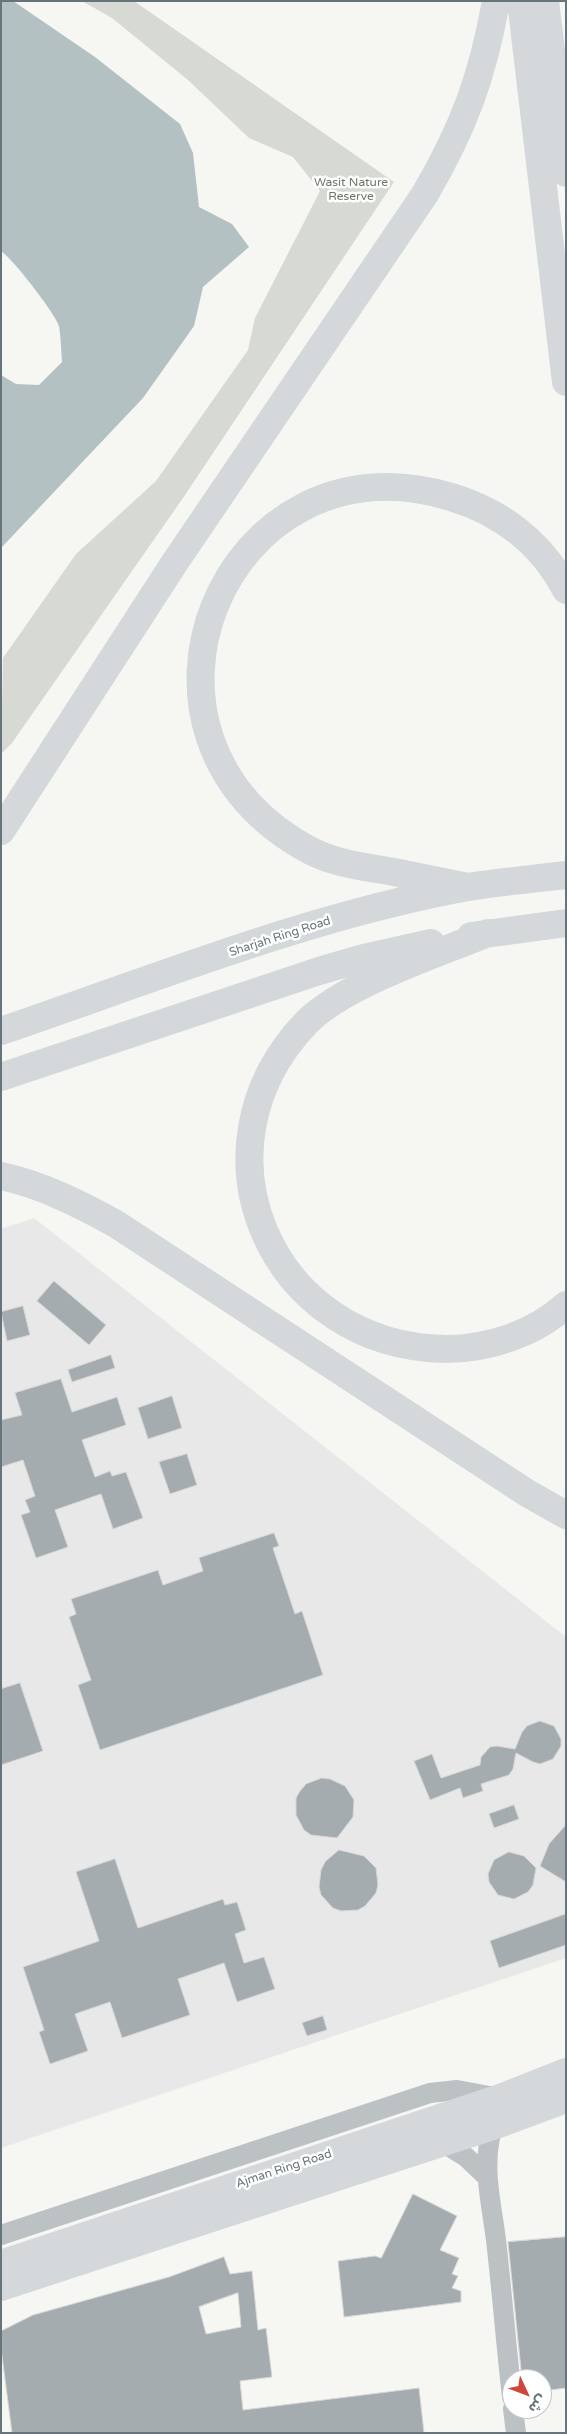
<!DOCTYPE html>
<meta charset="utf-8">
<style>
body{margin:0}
#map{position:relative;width:567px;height:2434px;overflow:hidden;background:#f6f6f3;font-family:"Varela Round","Noto Sans Arabic",sans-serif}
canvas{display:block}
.frame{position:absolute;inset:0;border:2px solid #65757b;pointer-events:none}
.north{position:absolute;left:502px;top:2369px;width:50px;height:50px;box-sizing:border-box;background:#fff;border:1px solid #c1c8ca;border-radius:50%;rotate:133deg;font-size:14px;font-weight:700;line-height:20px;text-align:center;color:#65757b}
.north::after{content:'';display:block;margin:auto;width:18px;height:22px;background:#cf473b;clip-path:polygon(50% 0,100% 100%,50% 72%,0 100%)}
</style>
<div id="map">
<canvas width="567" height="2434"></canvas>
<div class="frame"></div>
<div class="north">ش</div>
</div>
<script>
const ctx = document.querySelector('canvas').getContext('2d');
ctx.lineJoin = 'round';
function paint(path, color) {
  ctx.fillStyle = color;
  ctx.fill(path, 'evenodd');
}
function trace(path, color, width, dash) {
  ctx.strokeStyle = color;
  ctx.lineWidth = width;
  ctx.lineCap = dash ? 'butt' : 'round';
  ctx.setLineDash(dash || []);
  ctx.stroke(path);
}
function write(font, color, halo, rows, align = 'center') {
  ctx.font = font + ' "Varela Round",sans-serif';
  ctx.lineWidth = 5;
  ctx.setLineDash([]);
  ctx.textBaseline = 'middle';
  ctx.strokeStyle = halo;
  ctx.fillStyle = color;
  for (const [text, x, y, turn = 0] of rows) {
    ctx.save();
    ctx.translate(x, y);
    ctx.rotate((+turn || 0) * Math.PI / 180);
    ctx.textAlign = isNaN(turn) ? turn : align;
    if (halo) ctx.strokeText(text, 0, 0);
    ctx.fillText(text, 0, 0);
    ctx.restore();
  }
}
const built = new Path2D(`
 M34,1218L566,1637V1958L1,2148V1229Z`);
const green = new Path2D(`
 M82,1H134L394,182L183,498L12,743L1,754L3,658L76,554L156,481L248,350L255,318L320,191L293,157L249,138L188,80L112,18Z`);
const water = new Path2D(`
 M1,1H13L95,57L180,124L193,153L199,207L232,224L249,247L203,287L194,326L143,398L1,548V375L16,384L39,385L62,362C61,350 61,338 59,326C55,313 13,259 1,251Z`);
const building = new Path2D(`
 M54,1281L106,1325L89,1345L37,1301Z
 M23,1306L30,1335L7,1341L1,1312Z
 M111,1355L115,1368L72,1382L68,1370Z
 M61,1379L72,1412L117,1397L126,1425L82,1440L95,1477L110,1471L112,1476L126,1472L143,1518L113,1529L101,1494L55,1510L68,1547L36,1558L21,1515L30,1512L25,1500L35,1496L23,1460L1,1467V1420L22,1415L15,1393Z
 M172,1396L182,1428L148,1439L138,1408Z
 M187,1454L197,1485L170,1494L159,1462Z
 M274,1533L279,1546L273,1548L295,1614L302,1611L323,1675L100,1750L78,1685L91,1680L69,1617L76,1614L71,1599L158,1570L163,1585L203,1571L199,1558Z
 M20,1683L43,1751L1,1765V1689Z
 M540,1721L554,1726L561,1739V1746L553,1759L540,1764L533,1762L516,1753L513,1769L509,1775L481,1784L483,1791L463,1798L460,1788L430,1800L414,1761L432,1754L441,1778L480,1765L481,1757L490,1747L497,1746L515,1749L522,1732L527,1726Z
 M322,1778L330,1779L345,1786L354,1800L353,1817L337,1838L311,1835L304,1830L296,1815V1798L300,1791L306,1784Z
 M514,1805L519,1819L494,1828L489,1814Z
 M566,1825V1882L540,1866L549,1844Z
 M339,1850L364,1856L376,1868L378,1885L376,1893L365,1906L358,1910L341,1911L333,1908L321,1895L319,1887L321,1870L325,1862Z
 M509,1852L524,1856L536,1868L533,1885L528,1892L514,1899L498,1895L489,1882L488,1874L494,1860Z
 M115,1859L138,1928L223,1899L225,1905L237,1902L246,1930L235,1934L244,1963L264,1957L275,1989L237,2002L224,1963L178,1979L190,2015L122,2038L110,2002L75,2014L88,2051L50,2064L39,2032L44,2030L23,1967L99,1941L76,1872Z
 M566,1914V1945L499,1968L490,1941Z
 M323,2016L327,2030L307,2036L302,2023Z
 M413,2194L457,2216L440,2250L459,2258L452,2274L458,2276L452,2288L461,2291V2302L344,2317L338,2261L375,2256L381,2258Z
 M566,2237V2388L542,2391V2379H522L508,2242Z
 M224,2257L230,2274L252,2271L258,2330L266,2328L272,2377L240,2381L243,2410L419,2388L424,2433H12L1,2348V2331L33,2315L169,2277ZM238,2293L241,2327L206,2334L199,2307Z`);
const minor = new Path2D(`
 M493,2126C481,2165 491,2200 496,2240C502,2292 506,2344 512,2397
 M442,2142L466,2157L486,2176
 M1,2235L430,2093L457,2090L500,2098
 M513,2409L516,2433`);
const secondary = new Path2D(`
 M1,2264L500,2098L566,2072
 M1,2287L493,2126L566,2099`);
const primary = new Path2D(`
 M521,1L566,382`);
const trunk = new Path2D(`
 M545,1L566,173`);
const motorway = new Path2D(`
 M1,831L175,562L425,194C463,129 483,76 496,1
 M468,887C443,882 419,877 394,872C367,867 336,864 311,851C96,738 223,428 451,497C501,512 542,543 566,590
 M488,933C437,954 345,984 307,1022C184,1149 271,1347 446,1349C488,1349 534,1334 566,1305
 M471,936L566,923
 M1,1031C154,979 309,916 468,887C500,882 533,879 566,875
 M1,1077L319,971L360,959L431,943
 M1,1176C42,1185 80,1204 116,1224L527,1493L566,1515`);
const parkNames = [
 ["Wasit Nature",351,183],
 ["Reserve",351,197]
];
const streetNames = [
 ["Sharjah Ring Road",280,937,-18],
 ["Ajman Ring Road",284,2169,-18]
];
paint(built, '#e7e8e7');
paint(green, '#d7dad3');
paint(water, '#b4c1c3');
paint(building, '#a4acb0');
trace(building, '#d8d7d6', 1);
trace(minor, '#bcc1c3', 20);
trace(secondary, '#d4d8da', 28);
trace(primary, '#d4d8da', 28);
trace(trunk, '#d4d8da', 28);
trace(motorway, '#d4d8da', 28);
write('12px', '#6d7967', '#fff', parkNames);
write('12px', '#65757b', '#fff', streetNames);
</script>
